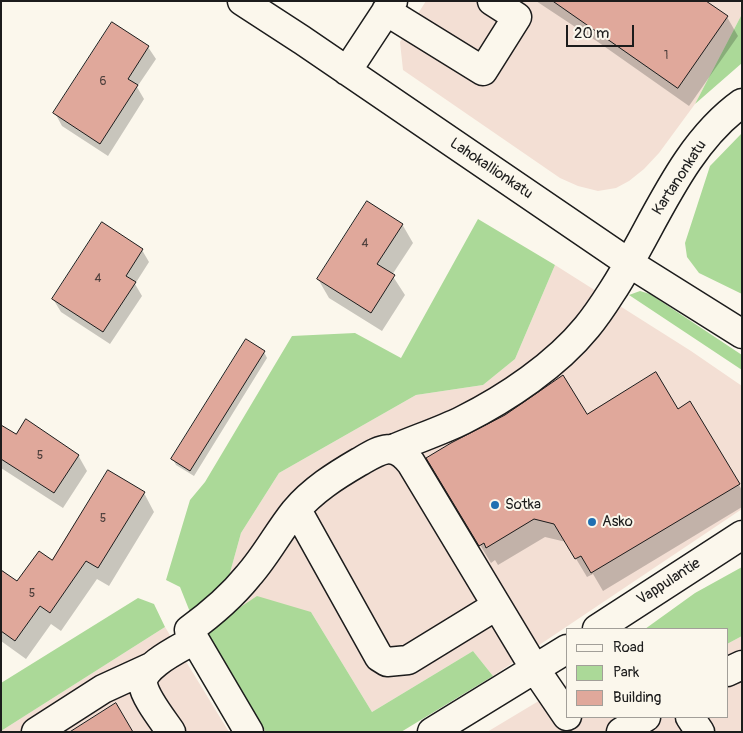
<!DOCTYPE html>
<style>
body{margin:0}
#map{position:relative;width:743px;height:733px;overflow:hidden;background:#fbf7ec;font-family:Pangolin,sans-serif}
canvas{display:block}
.frame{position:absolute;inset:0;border:2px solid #1c1c1c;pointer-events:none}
.legend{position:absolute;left:566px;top:628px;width:162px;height:90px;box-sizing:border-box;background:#fbf7ec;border:1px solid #a29f99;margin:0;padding:6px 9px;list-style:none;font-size:15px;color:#1c1c1c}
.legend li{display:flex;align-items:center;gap:10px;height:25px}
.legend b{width:25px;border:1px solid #a29f99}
.scale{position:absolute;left:566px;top:25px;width:68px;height:22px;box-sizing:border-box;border:2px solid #1c1c1c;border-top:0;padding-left:6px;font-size:15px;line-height:18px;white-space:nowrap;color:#1c1c1c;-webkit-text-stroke:4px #fbf7ec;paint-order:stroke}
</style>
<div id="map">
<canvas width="743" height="733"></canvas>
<div class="frame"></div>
<ul class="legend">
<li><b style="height:6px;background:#fbf7ec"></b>Road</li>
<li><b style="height:14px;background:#abd998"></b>Park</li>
<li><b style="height:14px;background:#e0a89b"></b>Building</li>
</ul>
<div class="scale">20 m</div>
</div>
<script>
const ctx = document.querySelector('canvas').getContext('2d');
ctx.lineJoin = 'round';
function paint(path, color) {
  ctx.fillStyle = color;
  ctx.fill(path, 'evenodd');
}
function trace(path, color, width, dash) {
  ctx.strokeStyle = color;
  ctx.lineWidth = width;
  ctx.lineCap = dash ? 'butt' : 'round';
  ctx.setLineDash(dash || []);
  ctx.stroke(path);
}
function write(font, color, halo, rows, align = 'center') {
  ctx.font = font + ' Pangolin,sans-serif';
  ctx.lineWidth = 4;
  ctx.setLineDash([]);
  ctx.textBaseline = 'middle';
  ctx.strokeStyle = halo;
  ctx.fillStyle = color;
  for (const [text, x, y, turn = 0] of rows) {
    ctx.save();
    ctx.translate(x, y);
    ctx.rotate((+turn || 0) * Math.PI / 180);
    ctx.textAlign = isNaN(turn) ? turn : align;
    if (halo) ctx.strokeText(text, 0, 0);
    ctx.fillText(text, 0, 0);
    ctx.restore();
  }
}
const built = new Path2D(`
 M426,1H740L742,14L695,104L659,153L644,169L629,181L616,188L598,191L578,186L560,178L403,70L400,42Z
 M555,265L691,351L742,386V509L493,676L473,651L372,712L311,612L203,632L190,612L228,580L241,533L279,473L416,395L483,385L515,359Z
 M165,627L229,732H1V731Z
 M742,636V732H487L567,684V717H727V644Z`);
const green = new Path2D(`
 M742,14V63L695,104Z
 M742,133V294L699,273L687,257L685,243L710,166Z
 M478,219L555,265L515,359L483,385L416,395L279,473L241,533L228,580L190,612L180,587L166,580L190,500L205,482L292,336L355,333L401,358Z
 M640,291L650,294L742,355V370L629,295Z
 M742,567V636L727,644V629H645L695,593Z
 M257,596L311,612L372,712L473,651L493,676L401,732H266L203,632Z
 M138,598L154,604L165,627L1,731V683Z`);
const shadow = new Path2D(`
 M536,1H704L727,17L738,36L689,106L598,42Z
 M148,47L156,59L137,87L144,99L108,156L62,126L55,113Z
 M402,224L413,243L392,275L405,295L382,331L329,298L318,279Z
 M142,250L149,262L135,284L142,296L110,344L61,312L53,299Z
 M264,352L267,358L194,476L176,465L173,459Z
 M689,403L742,490V507L603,591L593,574L587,577L566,542L545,537L498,565L495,560L491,563L438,476L586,416L677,411Z
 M1,427L16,436L78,455L87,471L63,508L1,468Z
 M144,493L154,512L109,586L97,579L61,631L51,624L26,659L1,641V583H17L53,562Z`);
const building = new Path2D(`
 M553,1H706L728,16L678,88Z
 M112,22L149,46L128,79L138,85L100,144L53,113Z
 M367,201L403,224L377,264L395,275L371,313L317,279Z
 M102,222L143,249L126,276L136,282L103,332L52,299Z
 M246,339L265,351L190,471L171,459Z
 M656,372L678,409L690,401L740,484L591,573L581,556L575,559L554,524L534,519L486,548L484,543L479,546L426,458L451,443L505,415L563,375L587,414Z
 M26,419L79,455L54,493L1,459V425L16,434Z
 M108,470L145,492L98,568L86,561L50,613L40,606L15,641L1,631V570L17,581L39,551L52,560Z
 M116,703L133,732H70Z`);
const minor = new Path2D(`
 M242,1L302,40L629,263L742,334
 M386,11L483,71L517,17L492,1
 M347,71L393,1
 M393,449C416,439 441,431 463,420C507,398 556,365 587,327C596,316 604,304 611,293C652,231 680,147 742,103
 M297,510L379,657L387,662L408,660L496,606
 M597,629L742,535
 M727,672L742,665
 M690,717L700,732
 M36,732L103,689L151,667
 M171,732C163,720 145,698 143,684C141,666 181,648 194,640
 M249,732L189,630C211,614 231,597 248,576C266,556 278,532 295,511C313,490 335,476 359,462C380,450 393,440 411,463L535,669L567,716
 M432,732L567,649
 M621,732L646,717`);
const markers = [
 [495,505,5,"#1f6fb2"],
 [592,522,5,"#1f6fb2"]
];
const numberNames = [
 ["1",666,56],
 ["6",103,82],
 ["4",365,244],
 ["4",98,279],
 ["5",40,456],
 ["5",103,519],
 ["5",32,594]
];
const streetNames = [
 ["Lahokallionkatu",491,169,34],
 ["Kartanonkatu",680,178,-57],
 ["Vappulantie",669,582,-33]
];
const poiNames = [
 ["Sotka",505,505],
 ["Asko",602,522]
];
paint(built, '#f3dfd4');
paint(green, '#abd998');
paint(shadow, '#0003');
paint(building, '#e0a89b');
trace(building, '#1c1c1c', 1);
trace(minor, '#1c1c1c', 31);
trace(minor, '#fbf7ec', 28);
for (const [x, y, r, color] of markers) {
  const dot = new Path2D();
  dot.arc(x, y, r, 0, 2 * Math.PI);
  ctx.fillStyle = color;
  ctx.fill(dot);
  trace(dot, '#fbf7ec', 2);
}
write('12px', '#4d3f3c', null, numberNames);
write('15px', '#1c1c1c', '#fbf7ec', streetNames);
write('15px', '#1c1c1c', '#fbf7ec', poiNames, 'left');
</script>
